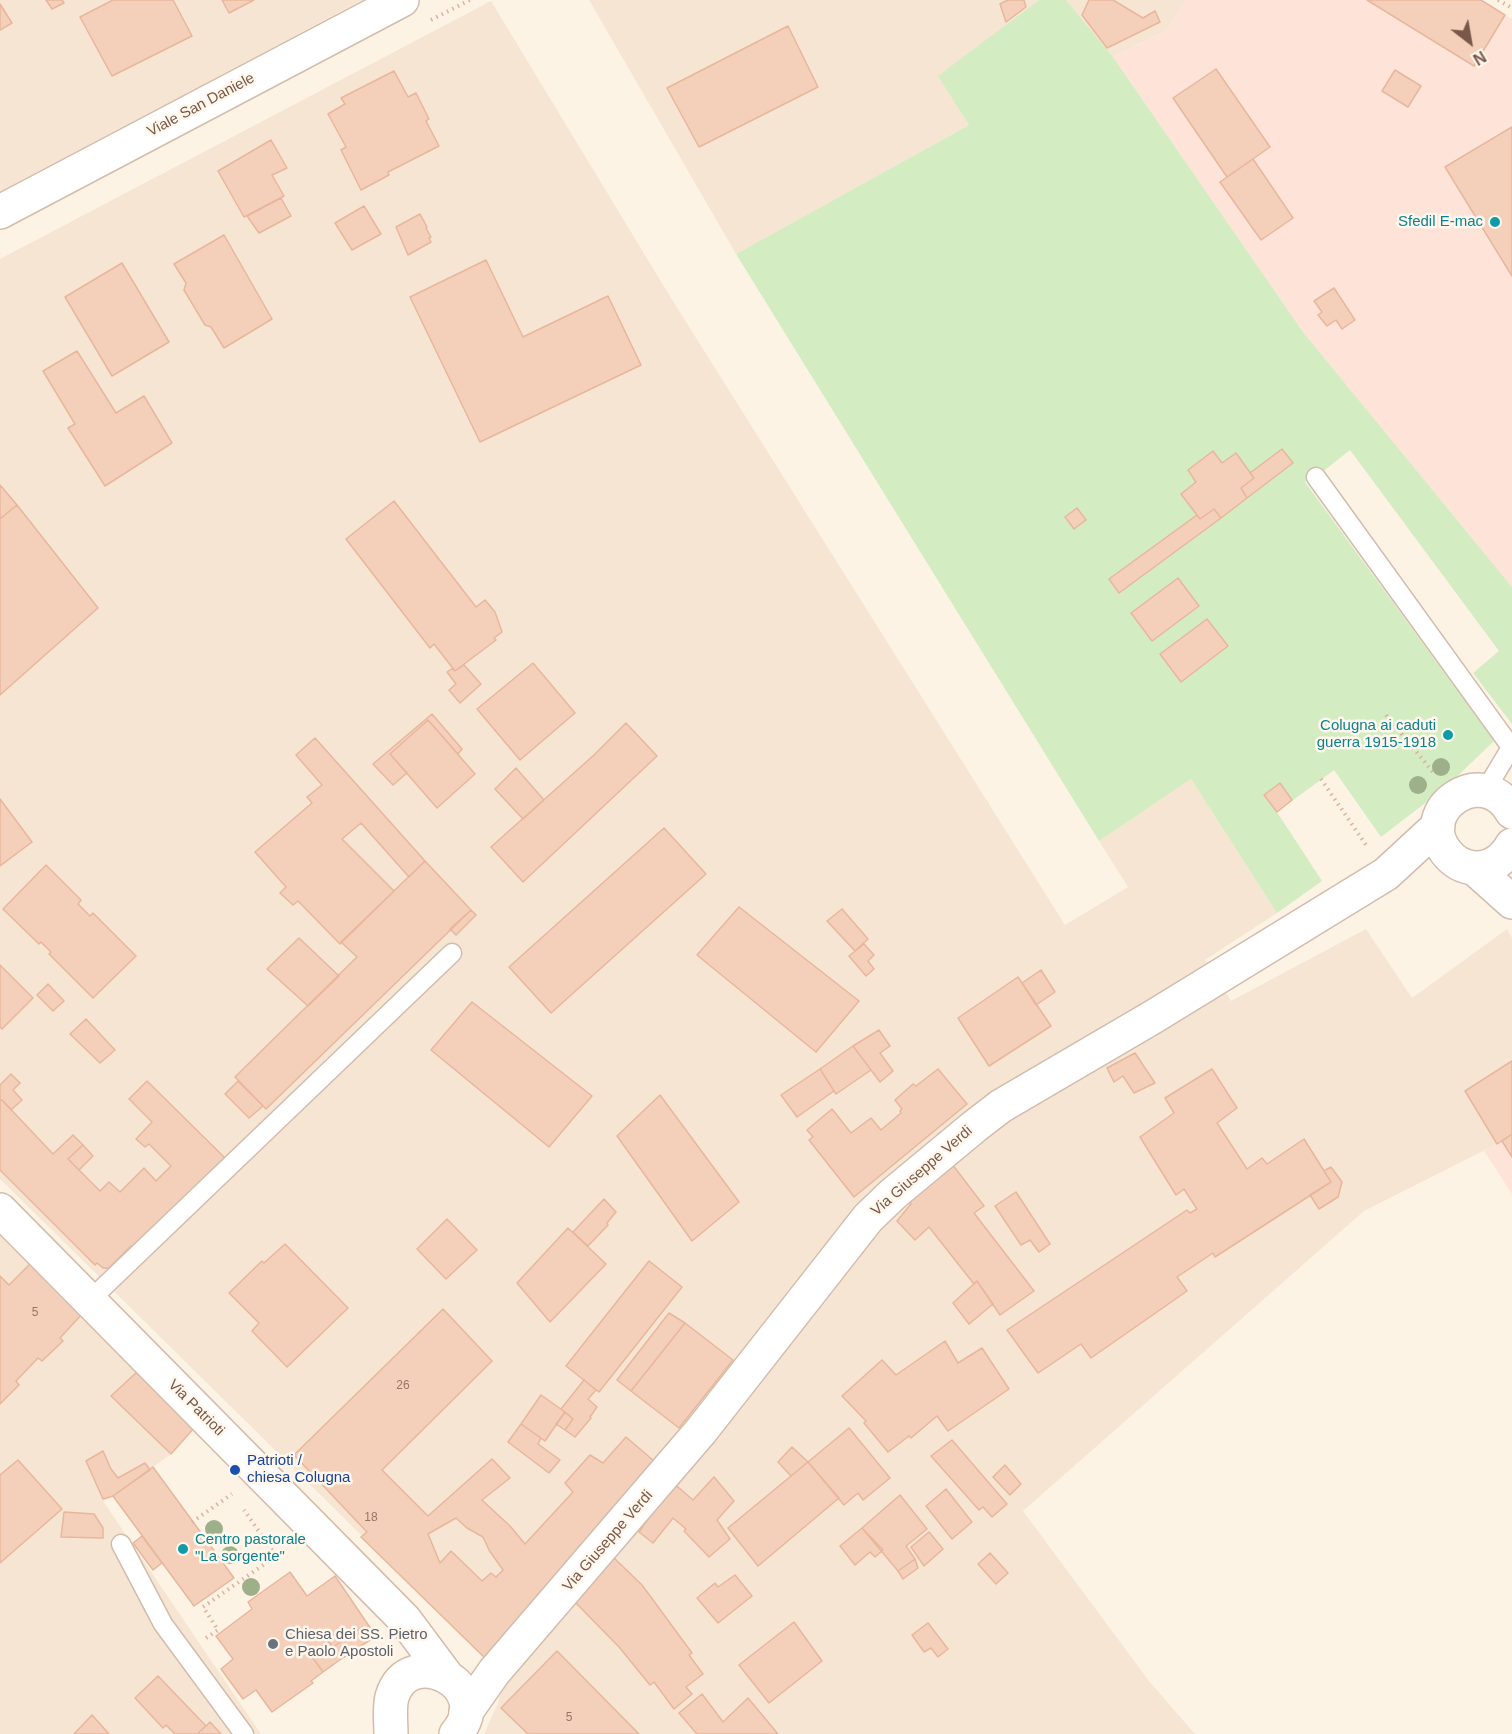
<!DOCTYPE html>
<style>
body{margin:0}
#map{position:relative;width:1512px;height:1734px;overflow:hidden;background:#fdf3e5;font-family:Helvetica,sans-serif}
canvas{display:block}
.north{position:absolute;left:1440px;top:12px;width:60px;height:60px;-webkit-text-stroke:4px #fff7ec;paint-order:stroke;rotate:149deg;font-size:16px;font-weight:700;line-height:24px;text-align:center;color:#785848}
.north::after{content:'';display:block;margin:auto;width:21px;height:27px;background:#785848;clip-path:polygon(50% 0,100% 100%,50% 72%,0 100%)}
</style>
<div id="map">
<canvas width="1512" height="1734"></canvas>
<div class="north">N</div>
</div>
<script>
const ctx = document.querySelector('canvas').getContext('2d');
ctx.lineJoin = 'round';
function paint(path, color) {
  ctx.fillStyle = color;
  ctx.fill(path, 'evenodd');
}
function trace(path, color, width, dash) {
  ctx.strokeStyle = color;
  ctx.lineWidth = width;
  ctx.lineCap = dash ? 'butt' : 'round';
  ctx.setLineDash(dash || []);
  ctx.stroke(path);
}
function write(font, color, halo, rows, align = 'center') {
  ctx.font = font + ' Helvetica,sans-serif';
  ctx.lineWidth = 5;
  ctx.setLineDash([]);
  ctx.textBaseline = 'middle';
  ctx.strokeStyle = halo;
  ctx.fillStyle = color;
  for (const [text, x, y, turn = 0] of rows) {
    ctx.save();
    ctx.translate(x, y);
    ctx.rotate((+turn || 0) * Math.PI / 180);
    ctx.textAlign = isNaN(turn) ? turn : align;
    if (halo) ctx.strokeText(text, 0, 0);
    ctx.fillText(text, 0, 0);
    ctx.restore();
  }
}
const residential = new Path2D(`
 M0,0H362L0,193Z
 M589,0H1039L939,76L969,125L736,254Z
 M1066,0H1186L1166,31L1113,57Z
 M491,1L671,298L1065,925L1128,887L1099,841L1191,779L1277,913L1205,960L1231,1001L1366,929L1412,998L1507,929L1512,938V1134L1497,1144L1364,1211L1023,1511L1149,1681L1195,1734H484L498,1703L500,1693V1684L493,1665L0,1179V259Z
 M0,1232L194,1428L171,1454L113,1496L103,1501L261,1734H0Z`);
const commercial = new Path2D(`
 M1186,0H1480L1512,19V587L1303,332L1113,57L1166,31Z
 M1512,1134V1194L1484,1151Z`);
const green = new Path2D(`
 M1039,0H1066L1113,57L1303,332L1512,587V724L1473,673L1499,651L1350,450L1316,477L1305,482L1494,741L1446,787L1381,837L1334,770L1277,812L1322,881L1277,913L1191,779L1099,841L736,254L969,125L938,76Z`);
const building = new Path2D(`
 M46,0H62L64,3L52,9Z
 M113,0H173L192,36L112,76L80,17Z
 M222,0H254L229,13Z
 M1008,0H1024L1026,7L1006,22L1000,4Z
 M1089,0H1113L1143,18L1155,11L1160,22L1107,48L1082,15Z
 M1367,0H1481L1505,15L1474,66Z
 M0,4L12,23L0,30Z
 M788,26L818,87L699,147L667,88Z
 M1216,69L1270,147L1227,177L1173,98Z
 M1395,70L1421,86L1408,107L1382,91Z
 M394,71L408,97L416,93L429,119L426,121L439,146L388,172L389,175L361,190L341,150L346,147L328,114L345,104L341,98Z
 M1512,127V276L1445,167Z
 M271,140L287,168L272,175L284,196L244,217L218,171Z
 M1253,159L1293,218L1261,240L1220,182Z
 M281,198L291,216L259,233L247,216Z
 M364,206L381,234L352,250L335,223Z
 M420,214L427,227L426,228L431,237L429,238L431,242L408,255L396,227Z
 M224,235L272,319L224,348L211,327L205,325L184,290L186,283L174,264Z
 M486,260L523,337L608,296L641,365L480,442L410,297Z
 M122,263L169,342L112,376L65,297Z
 M1334,288L1355,320L1342,329L1336,320L1327,326L1318,315L1322,312L1314,301Z
 M77,351L116,413L144,396L172,443L105,486L68,428L75,424L43,371Z
 M1282,449L1293,463L1247,498L1241,488L1254,478L1250,473Z
 M1213,451L1222,463L1236,453L1254,478L1241,488L1247,498L1221,518L1214,509L1200,519L1181,494L1196,482L1188,470Z
 M0,485L17,505L0,519Z
 M394,501L476,607L485,600L495,612L502,632L494,638L496,640L455,671L434,644L430,648L346,539Z
 M17,505L98,608L0,695V519Z
 M1077,508L1086,520L1074,529L1065,517Z
 M1214,509L1221,518L1119,593L1109,579L1197,515L1200,519Z
 M1178,578L1199,606L1152,641L1131,613Z
 M1207,619L1228,646L1181,682L1160,654Z
 M533,663L575,713L520,760L477,709Z
 M464,665L481,684L460,703L449,690L456,684L447,672L453,668L455,671Z
 M432,714L462,749L458,754L428,720L390,754L407,773L393,785L373,764Z
 M428,720L475,774L437,808L390,754Z
 M626,723L657,756L523,882L491,847L594,755Z
 M315,738L425,861L409,877L361,823L342,839L394,891L340,944L298,901L293,905L280,893L286,887L255,852L312,803L307,797L322,785L296,755Z
 M516,768L544,800L523,819L495,789Z
 M1280,783L1292,800L1277,812L1264,795Z
 M0,799L32,842L0,866Z
 M664,828L706,874L551,1013L509,967Z
 M425,861L471,910L266,1109L235,1077L357,957L341,942Z
 M46,865L81,900L78,904L90,916L93,913L136,956L93,998L49,954L51,952L41,942L39,944L3,909Z
 M739,907L859,1001L816,1052L697,955Z
 M842,909L868,939L855,951L827,921Z
 M471,910L476,915L456,935L450,929Z
 M299,938L339,976L308,1006L267,969Z
 M864,944L874,955L868,961L874,969L866,976L849,956Z
 M0,965L33,998L2,1029L0,1027Z
 M1041,970L1055,992L1036,1005L1022,983Z
 M1018,977L1051,1026L989,1066L958,1018Z
 M48,984L64,1001L53,1011L37,995Z
 M472,1002L592,1096L549,1147L431,1050Z
 M86,1019L115,1050L100,1063L70,1034Z
 M879,1030L890,1046L880,1053L893,1071L880,1082L853,1046Z
 M853,1046L871,1070L836,1094L820,1069Z
 M1135,1053L1155,1083L1134,1093L1123,1076L1114,1082L1107,1068Z
 M1512,1061V1134L1497,1144L1465,1091Z
 M820,1069L834,1091L797,1117L781,1095Z
 M938,1069L967,1104L854,1197L809,1140L813,1137L807,1130L832,1109L851,1133L871,1118L881,1130L901,1113L900,1111L902,1109L895,1100L913,1084L916,1086Z
 M1212,1069L1237,1108L1217,1123L1247,1169L1262,1158L1267,1164L1304,1139L1331,1182L1215,1257L1213,1253L1177,1277L1187,1291L1091,1358L1081,1344L1038,1373L1007,1330L1187,1210L1190,1213L1197,1209L1184,1189L1176,1195L1140,1137L1174,1113L1165,1098Z
 M11,1074L20,1083L13,1090L22,1100L11,1110L2,1100L0,1101V1085Z
 M147,1081L226,1159L134,1249L131,1246L109,1268H103L97,1263L95,1265L0,1170V1101L2,1100L53,1154L73,1135L83,1145L68,1159L100,1191L109,1182L120,1192L144,1168L156,1181L171,1166L149,1144L145,1147L136,1139L152,1122L129,1099Z
 M238,1081L263,1106L249,1118L225,1094Z
 M660,1095L739,1202L692,1241L617,1136Z
 M1512,1134V1157L1502,1141Z
 M83,1145L93,1156L79,1170L68,1159Z
 M952,1164L984,1206L974,1213L1034,1291L1000,1315L977,1281L974,1284L929,1227L915,1240L897,1221L911,1204L909,1202Z
 M1331,1167L1342,1182L1338,1197L1319,1209L1310,1195L1331,1182L1324,1171Z
 M1016,1192L1050,1244L1039,1252L1030,1240L1021,1245L995,1206Z
 M604,1199L616,1212L607,1223L608,1225L588,1246L573,1232Z
 M447,1219L477,1250L446,1279L417,1249Z
 M568,1228L606,1264L550,1322L517,1283Z
 M285,1244L348,1308L287,1367L252,1331L259,1323L229,1293L262,1261L264,1263Z
 M649,1261L682,1287L599,1392L566,1366Z
 M32,1262L83,1313L60,1338L63,1341L42,1361L38,1358L16,1381L19,1385L0,1404V1276L9,1285Z
 M977,1281L993,1304L969,1324L953,1303Z
 M443,1309L492,1361L382,1470L428,1516L492,1459L510,1478L482,1500L510,1526L525,1544L573,1492L565,1483L590,1455L603,1463L626,1437L661,1467L488,1661L361,1537L367,1532L294,1455ZM456,1518L467,1528L483,1537L489,1550L503,1570L496,1577L491,1573L482,1581L451,1551L440,1563L428,1534Z
 M669,1313L685,1323L631,1391L617,1380Z
 M685,1323L733,1360L679,1428L631,1391Z
 M945,1341L958,1363L982,1348L1009,1389L948,1431L937,1416L911,1438L909,1436L888,1452L864,1423L866,1421L842,1396L882,1360L896,1375Z
 M139,1370L194,1428L171,1454L111,1396Z
 M584,1380L596,1390L588,1399L597,1407L590,1417L591,1418L575,1437L565,1430L573,1419L561,1409Z
 M541,1395L565,1412L545,1441L521,1424Z
 M565,1412L573,1419L565,1430L556,1424Z
 M521,1424L541,1438L538,1444L560,1460L549,1473L508,1442Z
 M849,1428L890,1478L863,1500L858,1493L844,1505L808,1462Z
 M952,1440L1007,1504L992,1517L983,1507L979,1510L931,1456Z
 M792,1447L808,1462L791,1476L778,1462Z
 M103,1451L111,1469L118,1478L145,1463L150,1470L113,1496L103,1499L86,1461Z
 M18,1460L62,1509L0,1563V1475Z
 M808,1462L839,1498L758,1566L728,1528Z
 M1005,1465L1021,1484L1010,1495L993,1477Z
 M153,1467L234,1578L194,1606L113,1496Z
 M714,1477L734,1501L717,1520L730,1539L709,1557L684,1531L686,1529L673,1518L653,1543L639,1532L657,1506L671,1481L693,1500Z
 M946,1489L972,1522L952,1539L926,1506Z
 M900,1495L927,1529L906,1546L915,1559L898,1571L862,1528Z
 M64,1512L94,1514L103,1528V1538L61,1537Z
 M862,1528L883,1550L875,1557L870,1552L855,1565L840,1546Z
 M929,1532L943,1549L924,1566L911,1547Z
 M142,1536L162,1563L153,1570L133,1543Z
 M990,1553L1008,1573L996,1584L978,1564Z
 M613,1557L642,1585L692,1653L689,1655L703,1674L686,1687L692,1694L674,1709L654,1682L650,1685L619,1647L575,1602Z
 M915,1559L918,1568L903,1579L898,1571Z
 M290,1572L307,1596L335,1576L369,1626L364,1629L362,1627L333,1647L329,1642L310,1654L323,1672L311,1681L313,1683L272,1712L256,1690L243,1699L221,1669L233,1659L216,1636L252,1609L248,1602Z
 M735,1575L752,1596L718,1623L697,1598L715,1583L718,1587Z
 M794,1622L822,1661L769,1703L739,1665Z
 M928,1623L948,1649L938,1657L931,1648L924,1652L912,1635Z
 M369,1626L376,1636L341,1659L333,1647L362,1627L364,1629Z
 M329,1642L341,1659L323,1672L310,1654Z
 M557,1651L639,1734H528L501,1708Z
 M158,1676L206,1726L197,1734H175L166,1725L163,1728L135,1698Z
 M702,1694L723,1722L748,1698L778,1734H697L679,1713Z
 M92,1715L109,1734H74Z
 M210,1722L221,1734H197L206,1726Z`);
const path = new Path2D(`
 M1498,0L1512,8
 M431,20L470,0
 M1386,715L1433,772
 M1321,779L1366,845
 M192,1522L232,1494
 M206,1638L218,1630L203,1607L276,1556L244,1510`);
const lane = new Path2D(`
 M1316,477L1511,747
 M1485,791L1512,746
 M90,1300L452,953
 M121,1544L163,1624L244,1734`);
const street = new Path2D(`
 M1512,812C1483,761 1413,810 1446,852C1453,861 1463,867 1474,868C1491,869 1504,859 1512,845
 M1474,868L1512,902
 M466,1712L494,1672L701,1431L868,1218L893,1194L975,1126L1001,1106L1153,1017L1386,874L1438,826`);
const secondary = new Path2D(`
 M0,212L402,0
 M0,1210L405,1620L446,1675
 M391,1734C391,1722 389,1708 392,1697C409,1641 497,1686 456,1734`);
const trees = [
 [1441,767],
 [1418,785],
 [214,1529],
 [230,1555],
 [251,1587]
];
const markers = [
 [1495,222,6,"#0f9aa8"],
 [1448,735,6,"#0f9aa8"],
 [235,1470,6,"#1a4fb4"],
 [183,1549,6,"#0f9aa8"],
 [273,1644,6,"#6b7280"]
];
const numberNames = [
 ["5",35,1313],
 ["26",403,1386],
 ["18",371,1518],
 ["5",569,1718]
];
const streetNames = [
 ["Viale San Daniele",201,105,-28],
 ["Via Giuseppe Verdi",922,1171,-41],
 ["Via Patrioti",196,1408,45],
 ["Via Giuseppe Verdi",608,1541,-49]
];
const cultureNames = [
 ["Sfedil E-mac",1483,222],
 ["Colugna ai caduti",1436,726],
 ["guerra 1915-1918",1436,743],
 ["Centro pastorale",195,1540,"left"],
 ["\"La sorgente\"",195,1557,"left"]
];
const transitNames = [
 ["Patrioti /",247,1461],
 ["chiesa Colugna",247,1478]
];
const worshipNames = [
 ["Chiesa dei SS. Pietro",285,1635],
 ["e Paolo Apostoli",285,1652]
];
paint(residential, '#f6e5d3');
paint(commercial, '#fee3d8');
paint(green, '#d4ecc2');
paint(building, '#f4d0bb');
trace(building, '#e8b69b', 1.5);
trace(lane, '#d2bcad', 21);
trace(street, '#d2bcad', 36);
trace(secondary, '#d5bcaa', 36);
trace(path, '#dab39e', 4, [1.5, 4.5]);
trace(lane, '#fff', 18);
trace(street, '#fff', 33);
trace(secondary, '#fff', 33);
ctx.fillStyle = '#9eb089';
for (const [x, y] of trees) {
  ctx.beginPath();
  ctx.arc(x, y, 9, 0, 2 * Math.PI);
  ctx.fill();
}
for (const [x, y, r, color] of markers) {
  const dot = new Path2D();
  dot.arc(x, y, r, 0, 2 * Math.PI);
  ctx.fillStyle = color;
  ctx.fill(dot);
  trace(dot, '#fff7ec', 2);
}
write('12px', '#977665', null, numberNames);
write('15px', '#785848', '#fff7ec', streetNames);
write('15px', '#0d838f', '#fff7ec', cultureNames, 'right');
write('15px', '#164399', '#fff7ec', transitNames, 'left');
write('15px', '#5b616d', '#fff7ec', worshipNames, 'left');
</script>
